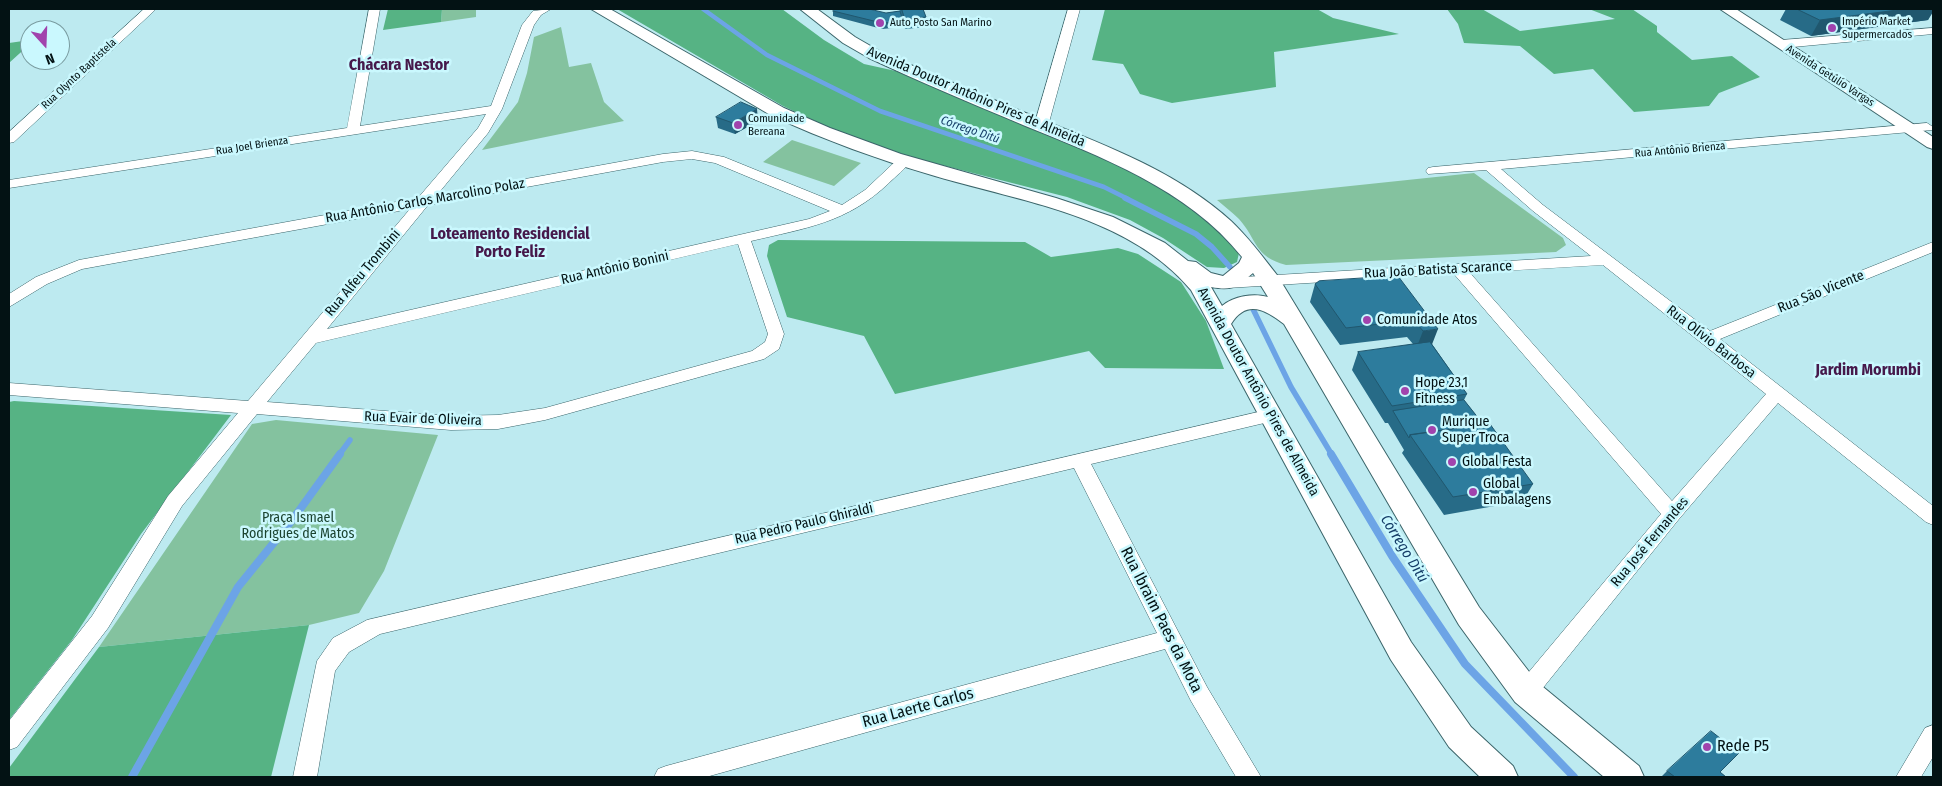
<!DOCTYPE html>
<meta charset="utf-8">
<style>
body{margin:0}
#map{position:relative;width:1942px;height:786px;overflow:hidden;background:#bdeaf0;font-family:"Fira Sans Condensed",sans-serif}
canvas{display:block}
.frame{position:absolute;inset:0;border:10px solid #031214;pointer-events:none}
.north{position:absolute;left:20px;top:20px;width:50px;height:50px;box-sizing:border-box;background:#caf8fe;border:1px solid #7a9ca0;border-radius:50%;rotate:160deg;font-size:14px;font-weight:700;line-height:20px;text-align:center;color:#031214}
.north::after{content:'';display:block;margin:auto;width:18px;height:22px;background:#a143ad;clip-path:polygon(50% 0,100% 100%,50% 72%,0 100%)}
</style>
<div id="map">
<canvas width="1942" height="786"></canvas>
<div class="frame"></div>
<div class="north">N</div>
</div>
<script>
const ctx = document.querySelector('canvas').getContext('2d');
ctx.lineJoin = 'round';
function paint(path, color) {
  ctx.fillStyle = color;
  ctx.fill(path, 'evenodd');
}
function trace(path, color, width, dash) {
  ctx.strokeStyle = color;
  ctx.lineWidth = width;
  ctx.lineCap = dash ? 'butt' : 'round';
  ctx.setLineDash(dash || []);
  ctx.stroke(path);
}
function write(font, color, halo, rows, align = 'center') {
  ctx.font = font + ' "Fira Sans Condensed",sans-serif';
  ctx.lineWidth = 5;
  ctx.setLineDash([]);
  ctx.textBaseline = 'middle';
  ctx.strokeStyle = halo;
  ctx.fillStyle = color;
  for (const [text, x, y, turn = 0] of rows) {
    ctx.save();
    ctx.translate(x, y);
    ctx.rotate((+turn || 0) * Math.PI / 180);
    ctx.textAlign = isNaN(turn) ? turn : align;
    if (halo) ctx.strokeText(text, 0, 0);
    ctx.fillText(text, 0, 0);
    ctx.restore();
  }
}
const green = new Path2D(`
 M442,9H476V17L441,22Z
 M561,27L569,67L591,63L604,102L624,121L482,150L518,102L527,73L534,37Z
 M792,140L861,163L834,186L763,162Z
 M1474,173L1563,238L1566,245L1556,252L1286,265C1253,256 1258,240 1239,219C1232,212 1224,206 1217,200Z
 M276,420L438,435L384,571L359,613L309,625L99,647L252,424Z`);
const forest = new Path2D(`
 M388,9H442L441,22L383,30Z
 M617,9H782L824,40L864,64L905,73L1088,151L1152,182L1183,199L1211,221L1239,253L1237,262L1224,268L1207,267L1163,238L1130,220L1067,197L910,157L844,135L783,106Z
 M1105,9H1317L1333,18L1399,34L1274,52L1276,87L1172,103L1140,94L1123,64L1092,60Z
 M1447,9H1482L1520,31L1615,19L1589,9H1632L1657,26V32L1692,60L1732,56L1760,77L1719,93L1709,106L1634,112L1593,69L1554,74L1520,46L1464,43L1458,24Z
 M30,40V44L9,63V43Z
 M778,240L1025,242L1051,257L1118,248L1138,254L1181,282L1206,321L1224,369L1105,368L1089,351L895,394L864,336L787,317L767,256L769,245Z
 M14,401L231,415L141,534L72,640L9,720V402Z
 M309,625L271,777H9V768L99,647Z`);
const streamFar2 = new Path2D(`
 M703,9L767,55L880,111L1104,187L1128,199`);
const streamFar1 = new Path2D(`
 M1125,198L1196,234L1212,247L1230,267
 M1252,307L1291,387L1332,455
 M339,455L350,440`);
const stream = new Path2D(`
 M1331,454L1392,556L1465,664L1574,777
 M132,777L238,587L293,519L340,454`);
const minor = new Path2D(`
 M144,9H156L14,142L9,143V132Z
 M369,9H380L360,126L491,106L522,25L533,11L551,9L541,15L534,25L502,109L488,133L437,195L663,154L692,151L724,157L842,205L865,190L899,158L904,157L911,161C905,169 896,176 889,183C847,223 806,228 751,241L784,334L779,349L764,359L545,420L498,429L451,430L257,414L182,506L108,628L17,747L9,750V721L92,616L168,496L238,413L9,395V383L248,401L410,209L82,269L47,284L9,307V294L36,277L79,260L418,198L478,128L486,114L9,188V180L347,128ZM692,159L715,163L830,211L809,219L327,329L428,205L663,162ZM738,244L768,334L765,342L752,351L545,408L498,415L451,416L267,402L316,343Z
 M1068,9H1080L1048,126L1041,130L1034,126Z
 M1933,28V34L1782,48L1776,44L1782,40Z
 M1927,123L1933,127L1932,130L1501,169L1543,205L1710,331L1933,242V252L1720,339L1933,506V525L1926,522L1778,403L1679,519L1534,699L1526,702L1518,699L1515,692L1518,685L1661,514L1454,274L1227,288L1219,283L1227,278L1591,256L1533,211L1486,170L1428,174L1426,171L1428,168L1433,167ZM1603,265L1766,394L1672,501L1470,273Z
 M1271,409L1277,410L1280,415L1277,420L1091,464L1207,687L1261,777H1236L1191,701L1165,649L706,777H654L658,769L666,766L1157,633L1074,468L380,634L349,652L335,671L317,777H293L317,661L333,638L367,620Z
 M1933,725V757L1921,777H1896L1925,728Z`);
const tertiary = new Path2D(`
 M1720,9H1736L1933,137V149L1927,147Z`);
const secondary = new Path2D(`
 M591,9H610L784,108L830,128L901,154L1056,198L1113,217L1165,243L1188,261L1196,262L1211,273L1223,276L1239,263L1242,257C1188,189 1101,157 1023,125C971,103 920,82 869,58L843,43L800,9H817L855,37L881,52C935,76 990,98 1045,121C1110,147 1178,173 1231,221C1249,238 1262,256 1277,275L1479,607L1537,682L1639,766L1644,777H1604L1515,702L1459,625L1284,324C1267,311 1247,298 1231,324L1411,642L1471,727L1513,766L1518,777H1480L1449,747L1391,660L1191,290C1129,216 1023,202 935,176C879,160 825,140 772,116ZM1253,273L1268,297C1253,293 1234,296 1222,306L1211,287C1233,291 1236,287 1253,273Z`);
const wall = new Path2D(`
 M899,9H923L926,17V27L905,29L901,16L903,27L882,29L833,16V11L886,13L900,11Z
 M1786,9H1933L1928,20L1811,36L1780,20Z
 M716,117L758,121L735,134L718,128Z
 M1398,276L1432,344L1467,394L1464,400L1483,424L1533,484L1523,501L1444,515L1402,453L1404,450L1388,423H1385L1352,370L1358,352L1413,344L1407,337L1340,345L1310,302L1315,284Z
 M1667,771L1720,772L1726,777H1663L1662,776Z`);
const shadedWall = new Path2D(`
 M1905,9H1933V12L1928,20L1811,36L1820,20Z
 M757,109L758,121L735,134L733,123Z
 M1438,329L1431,347L1416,349L1423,331Z`);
const building = new Path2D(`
 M835,9H869L886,13L900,11L903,22L882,23L833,11Z
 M902,9H923L926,17L905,19Z
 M1797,9H1905L1820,20Z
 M741,102L757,109L733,123L716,117Z
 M1398,276L1438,329L1423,331L1414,320L1346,328L1315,284L1319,281Z
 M1430,342L1467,394L1392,406L1358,352Z
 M1464,400L1483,424L1410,435L1409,438L1393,411Z
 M1490,424L1533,484L1453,497L1410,435Z
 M1711,731L1739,753L1720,772L1726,777H1675L1667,771Z`);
const markers = [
 [880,23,5,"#a143ad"],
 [1832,28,5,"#a143ad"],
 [738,125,5,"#a143ad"],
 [1367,320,5,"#a143ad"],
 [1405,391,5,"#a143ad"],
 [1432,430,5,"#a143ad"],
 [1452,462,5,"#a143ad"],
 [1473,492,5,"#a143ad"],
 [1707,747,5,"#a143ad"]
];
const farPoinames = [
 ["Império Market",1842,22],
 ["Supermercados",1842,35],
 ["Auto Posto San Marino",890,23],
 ["Comunidade",748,119],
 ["Bereana",748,132]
];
const farStreetnames = [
 ["Rua Olynto Baptistela",79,74,-43],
 ["Avenida Getúlio Vargas",1830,76,33],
 ["Rua Joel Brienza",252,146,-9],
 ["Rua Antônio Brienza",1680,150,-5]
];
const farWaternames = [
 ["Córrego Ditú",970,130,19]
];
const streetNames = [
 ["Avenida Doutor Antônio Pires de Almeida",976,97,23],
 ["Rua Antônio Carlos Marcolino Polaz",425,201,-10],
 ["Rua Antônio Bonini",615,268,-13],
 ["Rua João Batista Scarance",1438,270,-3],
 ["Rua Alfeu Trombini",363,273,-50],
 ["Rua São Vicente",1821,292,-22],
 ["Rua Olívio Barbosa",1711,342,38],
 ["Avenida Doutor Antônio Pires de Almeida",1258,392,61],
 ["Rua Evair de Oliveira",423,419,2],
 ["Rua Pedro Paulo Ghiraldi",804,524,-13],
 ["Rua José Fernandes",1650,542,-50]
];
const poiNames = [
 ["Comunidade Atos",1377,320],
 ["Hope 23.1",1415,383],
 ["Fitness",1415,399],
 ["Murique",1442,422],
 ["Super Troca",1442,438],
 ["Global Festa",1462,462],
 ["Global",1483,484],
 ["Embalagens",1483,500]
];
const parkNames = [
 ["Praça Ismael",298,518],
 ["Rodrigues de Matos",298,534]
];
const waterNames = [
 ["Córrego Ditú",1404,549,58]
];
const farDistrictnames = [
 ["Chácara Nestor",399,66]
];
const quarterNames = [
 ["Loteamento Residencial",510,235],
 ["Porto Feliz",510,253],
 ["Jardim Morumbi",1868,371]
];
const nearStreetnames = [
 ["Rua Ibraim Paes da Mota",1161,620,63],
 ["Rua Laerte Carlos",918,708,-15]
];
const nearPoinames = [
 ["Rede P5",1717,747]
];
paint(green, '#84c29f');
paint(forest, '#56b384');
trace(streamFar2, '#6ca4e6', 4.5);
trace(streamFar1, '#6ca4e6', 5.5);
trace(stream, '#6ca4e6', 8);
trace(minor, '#3b656a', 1);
trace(tertiary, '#3b656a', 2);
trace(secondary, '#3b656a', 2);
paint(minor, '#fff');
paint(tertiary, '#fff');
paint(secondary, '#fff');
paint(wall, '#276b87');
paint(shadedWall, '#20576e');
paint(building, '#2d7c9d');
trace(building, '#20576e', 1);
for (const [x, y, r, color] of markers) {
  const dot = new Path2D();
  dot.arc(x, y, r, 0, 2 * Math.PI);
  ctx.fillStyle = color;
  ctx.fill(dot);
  trace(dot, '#caf8fe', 2);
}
write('11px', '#031214', '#caf8fe', farPoinames, 'left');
write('11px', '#031214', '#caf8fe', farStreetnames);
write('italic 12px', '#163e68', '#caf8fe', farWaternames);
write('14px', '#031214', '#caf8fe', streetNames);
write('14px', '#031214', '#caf8fe', poiNames, 'left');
write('14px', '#1b432f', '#caf8fe', parkNames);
write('italic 15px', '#163e68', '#caf8fe', waterNames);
write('bold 16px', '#46194b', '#caf8fe', farDistrictnames);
write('bold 16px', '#46194b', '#caf8fe', quarterNames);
write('16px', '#031214', '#caf8fe', nearStreetnames);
write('16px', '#031214', '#caf8fe', nearPoinames, 'left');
</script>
